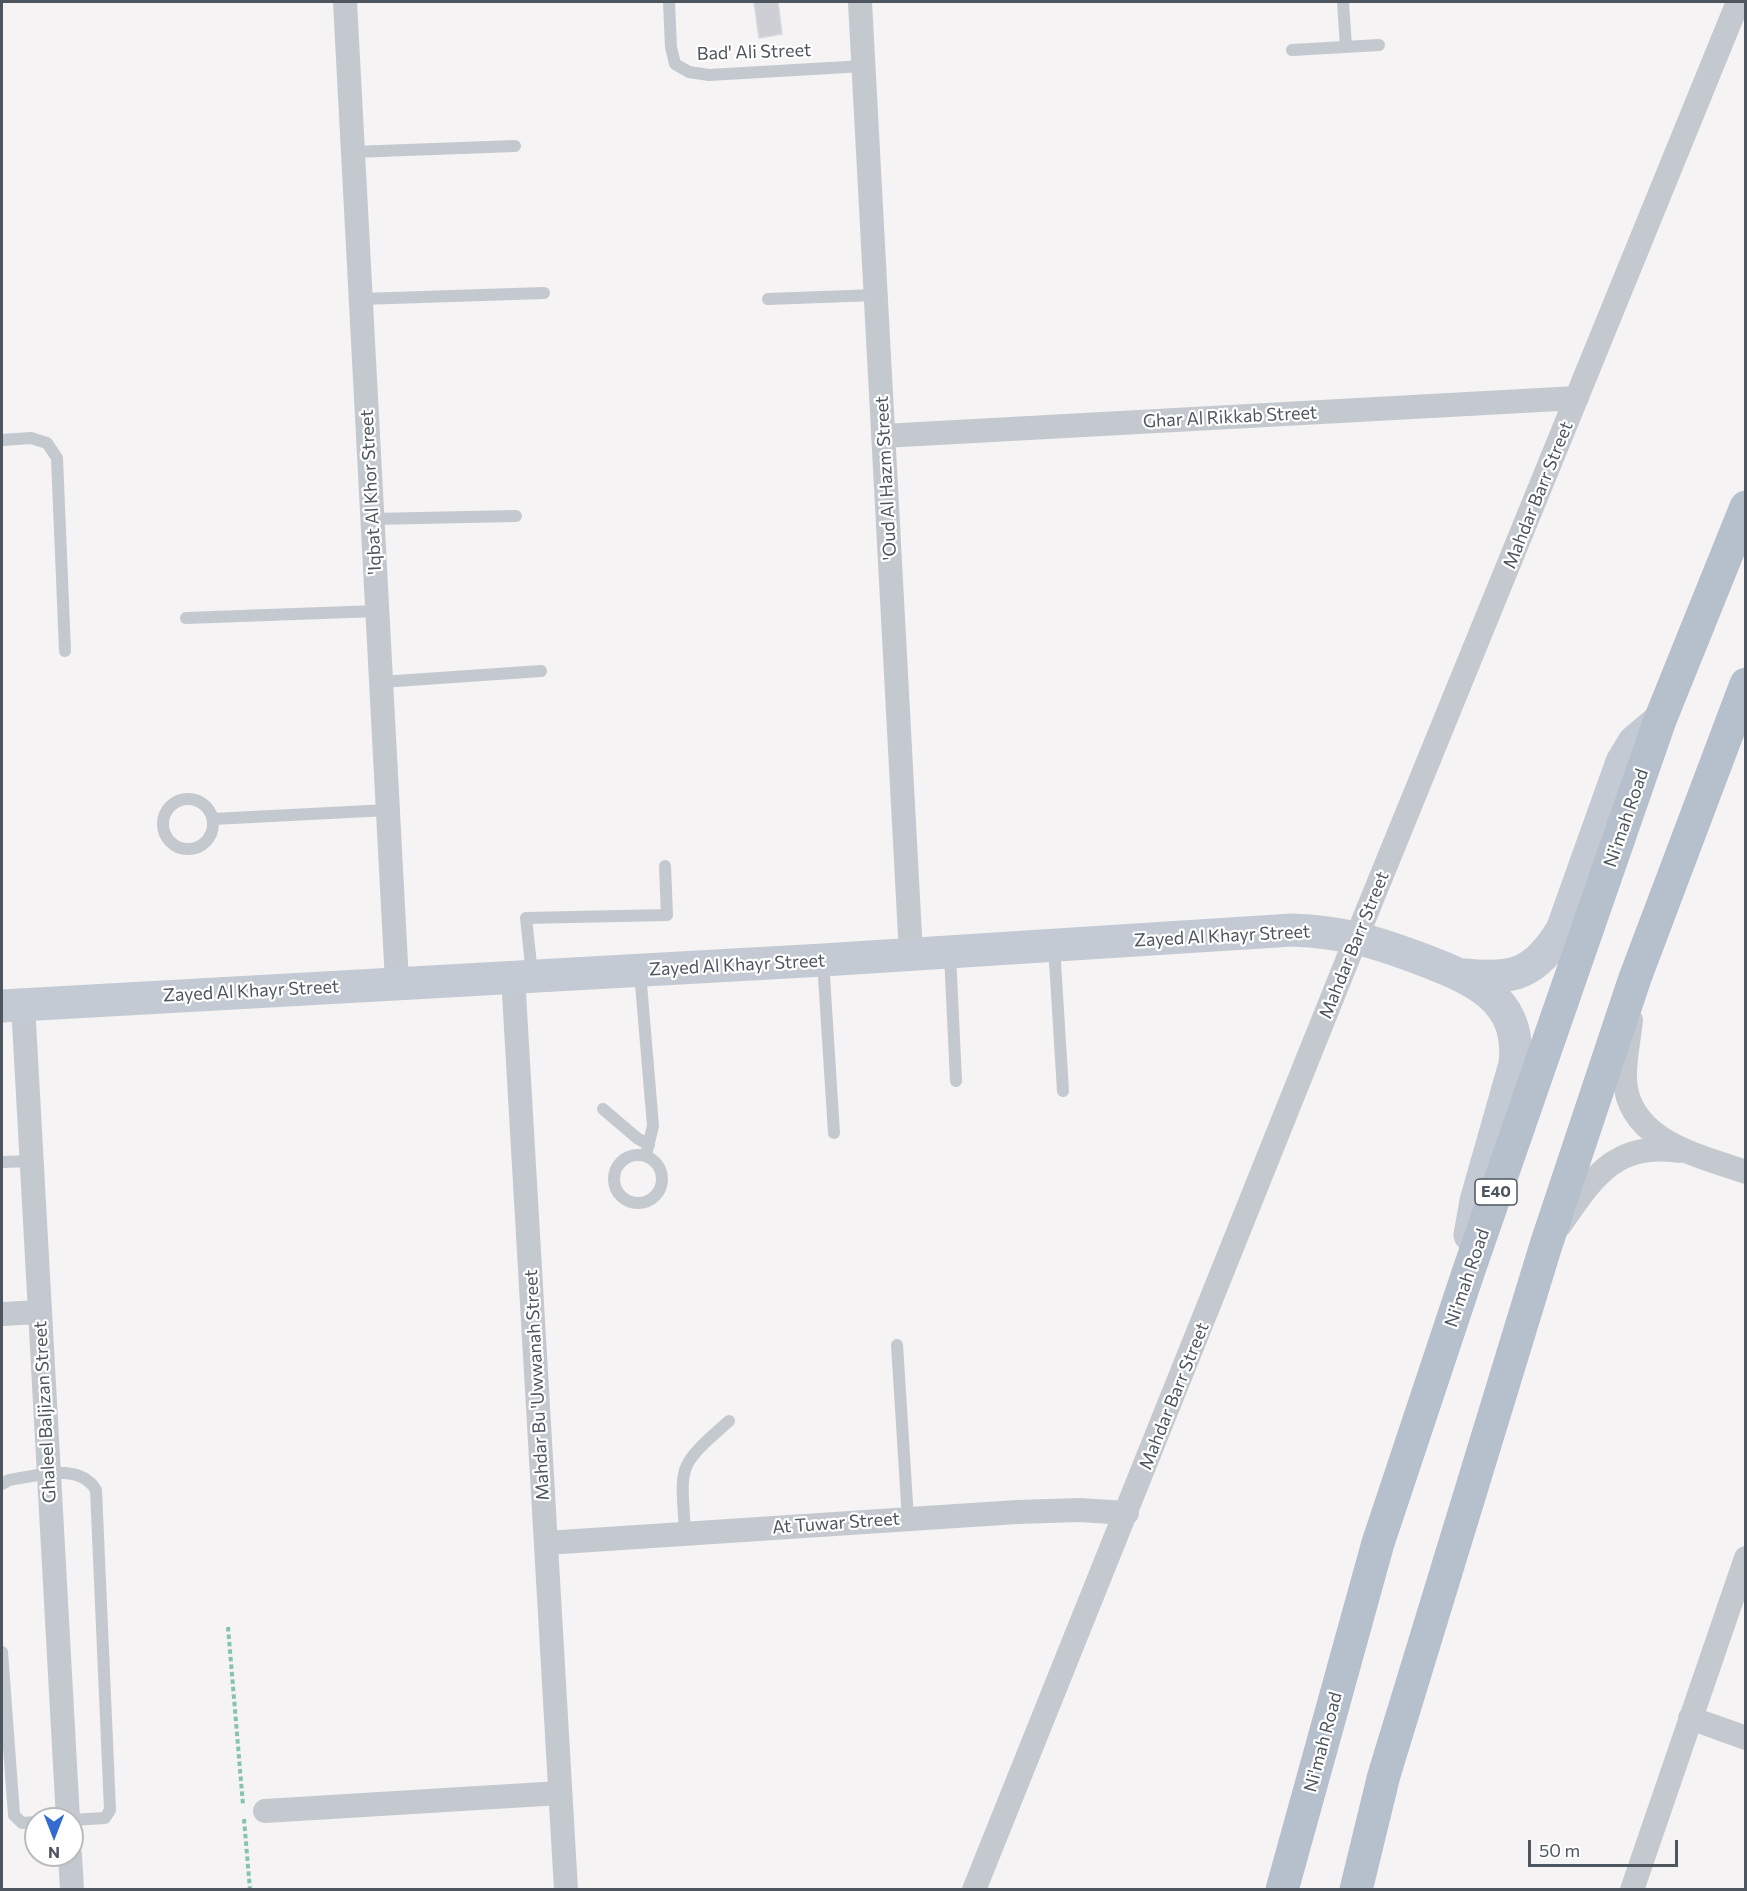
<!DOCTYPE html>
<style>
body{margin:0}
#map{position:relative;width:1747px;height:1891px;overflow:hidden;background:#f5f3f3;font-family:Commissioner,sans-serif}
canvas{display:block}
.frame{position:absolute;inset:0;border:3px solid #4d555e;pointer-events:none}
.north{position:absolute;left:24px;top:1807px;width:60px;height:60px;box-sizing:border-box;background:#fff;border:2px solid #b8bbbf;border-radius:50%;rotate:180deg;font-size:16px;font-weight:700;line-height:24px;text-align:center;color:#4d555e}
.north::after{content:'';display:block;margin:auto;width:21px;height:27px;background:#336cce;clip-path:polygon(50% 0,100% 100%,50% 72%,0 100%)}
.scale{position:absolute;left:1528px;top:1840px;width:150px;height:27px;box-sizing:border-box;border:3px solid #4d555e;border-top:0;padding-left:8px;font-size:18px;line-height:21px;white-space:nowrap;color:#4d555e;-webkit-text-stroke:4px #fff;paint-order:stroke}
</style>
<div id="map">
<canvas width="1747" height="1891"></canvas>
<div class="frame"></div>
<div class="north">N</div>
<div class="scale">50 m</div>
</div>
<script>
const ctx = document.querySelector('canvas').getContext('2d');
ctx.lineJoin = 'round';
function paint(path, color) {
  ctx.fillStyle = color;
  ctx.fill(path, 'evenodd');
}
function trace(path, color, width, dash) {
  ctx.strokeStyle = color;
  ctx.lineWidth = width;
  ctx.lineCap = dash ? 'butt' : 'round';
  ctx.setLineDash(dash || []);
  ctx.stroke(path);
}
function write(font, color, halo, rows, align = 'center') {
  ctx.font = font + ' Commissioner,sans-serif';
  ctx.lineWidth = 4.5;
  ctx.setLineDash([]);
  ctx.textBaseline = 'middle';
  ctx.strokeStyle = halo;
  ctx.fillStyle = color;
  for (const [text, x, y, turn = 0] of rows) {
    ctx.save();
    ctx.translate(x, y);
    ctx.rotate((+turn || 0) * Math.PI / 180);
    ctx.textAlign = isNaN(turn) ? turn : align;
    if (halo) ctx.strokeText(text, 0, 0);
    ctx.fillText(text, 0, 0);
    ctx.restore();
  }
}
const building = new Path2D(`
 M754,2H778L782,34L759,38Z`);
const path = new Path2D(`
 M228,1627L243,1805
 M244,1819L250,1890`);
const lane = new Path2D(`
 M669,2L671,47L675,64L689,72L709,75L864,66
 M1343,2L1346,47
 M1292,50L1379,45
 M353,152L515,146
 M361,299L544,293
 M768,299L876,295
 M2,440L31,438L47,443L57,458L65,651
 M372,519L516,516
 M186,618L377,611
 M381,682L541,671
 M163 824a25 25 0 1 1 50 0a25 25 0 1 1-50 0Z
 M213,819L388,810
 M1054,946L1063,1091
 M950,954L956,1081
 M823,961L834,1133
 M640,972L653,1126L646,1155
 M532,974L526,918L667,915L665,866
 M603,1109L637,1138L649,1145
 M614 1179a24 24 0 1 1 48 0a24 24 0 1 1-48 0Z
 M2,1162L32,1161
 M897,1345L908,1519
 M2,1484L9,1480C37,1476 79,1462 96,1490L110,1810L105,1818L72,1820
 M685,1533C681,1463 676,1468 729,1421
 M2,1652L14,1815L22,1823L36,1822`);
const street = new Path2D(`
 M345,2L397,982
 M860,2L911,954
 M883,436L1577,398
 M513,976L566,1890
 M23,1004L68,1819
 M1631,1020C1629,1040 1624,1061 1625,1080C1628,1141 1700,1156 1746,1172
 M1560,1225C1593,1178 1615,1141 1679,1151
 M2,1314L40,1312
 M546,1543L1017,1512L1079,1510L1127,1513
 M1690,1718L1746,1738
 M265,1811L560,1793
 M70,1855L72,1890
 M974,1890L1357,936L1738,2
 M1632,1890L1746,1558`);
const secondary = new Path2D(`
 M1465,975C1514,980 1535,974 1562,930L1622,762L1634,742L1660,720
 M2,1006L823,960L1292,930C1343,932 1373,941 1421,959C1473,979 1522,998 1515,1064L1476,1201L1470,1235`);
const primary = new Path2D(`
 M1282,1890L1378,1543L1469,1270L1660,720L1746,507
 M1356,1890L1384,1775L1546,1245L1635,978L1746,684`);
const shields = [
 [1496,1192,42]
];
const shieldNames = [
 ["E40",1496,1192]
];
const streetNames = [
 ["Bad' Ali Street",754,52,-2],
 ["Ghar Al Rikkab Street",1230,417,-3],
 ["'Oud Al Hazm Street",886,478,-93],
 ["'Iqbat Al Khor Street",371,492,-93],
 ["Mahdar Barr Street",1538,495,-68],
 ["Ni'mah Road",1626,818,-71],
 ["Zayed Al Khayr Street",1222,936,-3],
 ["Mahdar Barr Street",1354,945,-68],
 ["Zayed Al Khayr Street",737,965,-3],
 ["Zayed Al Khayr Street",251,991,-3],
 ["Ni'mah Road",1467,1278,-71],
 ["Mahdar Bu 'Uwwanah Street",537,1385,-93],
 ["Mahdar Barr Street",1174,1396,-68],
 ["Ghaleel Baljizan Street",45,1412,-93],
 ["At Tuwar Street",836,1523,-4],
 ["Ni'mah Road",1323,1742,-75]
];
paint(building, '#cdcfd4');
trace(building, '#d8d9dd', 1.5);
trace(path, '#84c5aa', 4, [4.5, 3]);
trace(lane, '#c3c9cf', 12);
trace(street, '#c3c9cf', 24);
trace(secondary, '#c3cad3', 33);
trace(primary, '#b6c0cd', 33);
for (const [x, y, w] of shields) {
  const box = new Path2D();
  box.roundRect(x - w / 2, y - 13, w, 26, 4.5);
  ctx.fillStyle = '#fff';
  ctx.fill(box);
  trace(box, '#4d555e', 1.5);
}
write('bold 16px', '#4d555e', null, shieldNames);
write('18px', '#4d555e', '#fff', streetNames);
</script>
